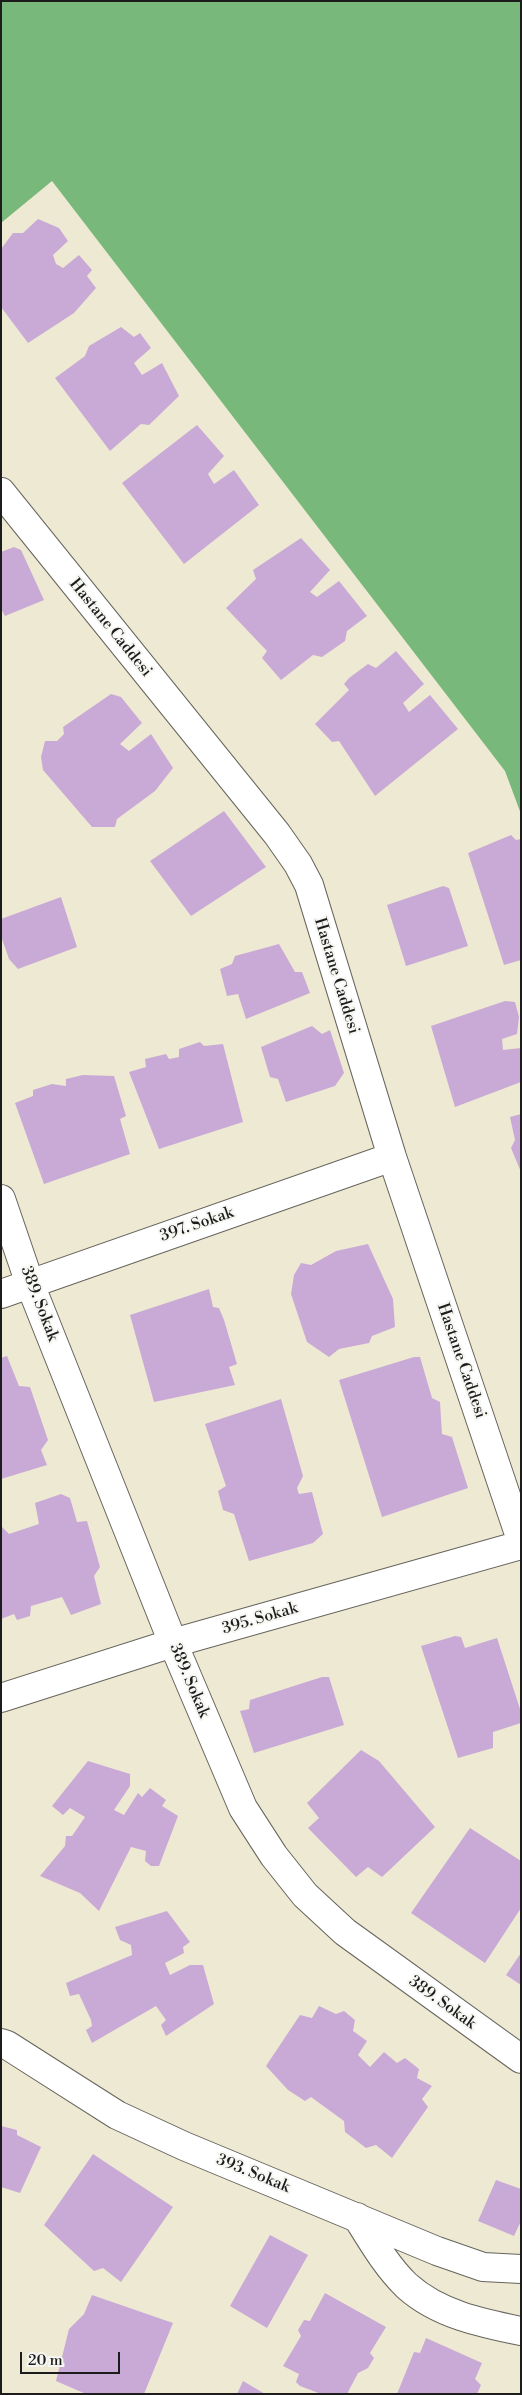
<!DOCTYPE html>
<style>
body{margin:0}
#map{position:relative;width:522px;height:2395px;overflow:hidden;background:#eee9d3;font-family:"Libre Bodoni",serif}
canvas{display:block}
.frame{position:absolute;inset:0;border:2px solid #1c1c1c;pointer-events:none}
.scale{position:absolute;left:20px;top:2352px;width:100px;height:22px;box-sizing:border-box;border:2px solid #1c1c1c;border-top:0;padding-left:6px;font-size:15px;line-height:18px;white-space:nowrap;color:#1c1c1c;-webkit-text-stroke:4px #f6f6f2;paint-order:stroke}
</style>
<div id="map">
<canvas width="522" height="2395"></canvas>
<div class="frame"></div>
<div class="scale">20 m</div>
</div>
<script>
const ctx = document.querySelector('canvas').getContext('2d');
ctx.lineJoin = 'round';
function paint(path, color) {
  ctx.fillStyle = color;
  ctx.fill(path, 'evenodd');
}
function trace(path, color, width, dash) {
  ctx.strokeStyle = color;
  ctx.lineWidth = width;
  ctx.lineCap = dash ? 'butt' : 'round';
  ctx.setLineDash(dash || []);
  ctx.stroke(path);
}
function write(font, color, halo, rows, align = 'center') {
  ctx.font = font + ' "Libre Bodoni",serif';
  ctx.lineWidth = 4;
  ctx.setLineDash([]);
  ctx.textBaseline = 'middle';
  ctx.strokeStyle = halo;
  ctx.fillStyle = color;
  for (const [text, x, y, turn = 0] of rows) {
    ctx.save();
    ctx.translate(x, y);
    ctx.rotate((+turn || 0) * Math.PI / 180);
    ctx.textAlign = isNaN(turn) ? turn : align;
    if (halo) ctx.strokeText(text, 0, 0);
    ctx.fillText(text, 0, 0);
    ctx.restore();
  }
}
const forest = new Path2D(`
 M1,1H521V814L505,771L52,181L1,223Z`);
const building = new Path2D(`
 M38,219L59,228L68,241L53,255L56,264L63,268L79,255L92,270L87,276L96,288L74,313L28,343L1,307V249L13,233H23Z
 M121,327L134,337L140,333L151,348L134,363L142,375L162,363L179,396L149,425L141,424L110,451L55,378L85,356L89,346Z
 M197,425L224,456L208,474L214,484L234,470L259,505L184,564L122,483Z
 M301,538L330,570L310,592L317,597L339,581L367,616L347,631L345,641L322,657L313,655L281,680L262,658L267,651L226,608L256,579L253,570Z
 M14,547L21,550L44,600L5,616L1,609V552Z
 M396,651L424,684L403,703L409,712L430,695L458,729L375,796L339,741L332,742L315,724L349,690L344,684L349,678L368,664L376,668Z
 M111,694L121,697L142,723L120,744L129,751L151,734L173,768L155,791L117,819L115,827H92L43,770L41,757L45,741H57L64,734L63,727Z
 M224,811L266,867L191,916L150,861Z
 M511,835L516,840L521,839V960L504,965L468,853Z
 M443,886L449,888L468,946L406,966L387,905Z
 M61,897L77,947L18,969L9,959L1,936V919Z
 M279,944L295,972H302L310,993L246,1019L238,994L227,996L220,969L232,964L235,956Z
 M505,1001L515,1002L519,1017L517,1034L502,1039L503,1050L521,1048V1082L455,1107L431,1026Z
 M312,1026L322,1034L330,1030L344,1073L335,1086L286,1102L278,1079L270,1077L261,1047Z
 M200,1042L204,1046L223,1044L243,1122L159,1149L129,1072L146,1067L145,1059L166,1054L169,1059L179,1057V1049Z
 M83,1075L114,1076L126,1116L120,1119L130,1154L44,1184L15,1103L33,1096V1090L52,1084L66,1086V1079Z
 M521,1114V1172L511,1148L515,1140L510,1117Z
 M368,1244L393,1299L395,1327L372,1336L369,1343L339,1349L329,1357L307,1342L291,1294L294,1275L301,1263L311,1265L336,1251Z
 M209,1289L213,1307L219,1308L224,1320L237,1364L229,1367L235,1385L154,1402L130,1315Z
 M7,1356L19,1386L30,1387L48,1440L41,1450L47,1465L1,1479V1358Z
 M414,1357H420L432,1398L440,1402L442,1434L452,1437L468,1488L382,1517L339,1380Z
 M281,1399L303,1476L297,1488L299,1494L312,1492L323,1534L313,1543L249,1561L234,1514L223,1510L218,1491L226,1486L205,1424Z
 M61,1494L70,1498L77,1522L87,1521L100,1567L94,1576L101,1604L71,1615L62,1597L31,1606L30,1616L17,1620L14,1614L1,1619V1526L9,1534L39,1524L35,1503Z
 M455,1636L461,1637L465,1648L497,1638L521,1712V1723L493,1732V1748L458,1758L421,1646Z
 M322,1677H329L344,1725L254,1753L240,1711L249,1709L250,1700Z
 M361,1750L379,1761L435,1827L382,1877L368,1867L356,1877L308,1828L319,1818L307,1803Z
 M88,1761L130,1774V1786L114,1810L124,1815L138,1793L142,1797L150,1788L166,1800L162,1806L178,1816L159,1866H151L145,1861L146,1851L131,1847L99,1911L80,1893L40,1876L65,1846L66,1836H72L85,1817L70,1808L63,1815L52,1806Z
 M470,1828L521,1861V1908L485,1963L411,1913Z
 M167,1911L190,1942L183,1947L184,1953L165,1963L170,1975L190,1965H203L214,2004L166,2036L161,2025L166,2020L156,2006L92,2043L86,2030L92,2026L91,2020L79,1994L70,1996L66,1983L132,1955L131,1945L120,1940L115,1927Z
 M521,1953V1985L506,1975Z
 M319,2006L336,2014L344,2011L355,2020L353,2031L367,2041L358,2055L370,2067L384,2052L397,2063L405,2058L419,2069L417,2078L432,2086L422,2099L428,2107L392,2158L376,2145L366,2148L345,2132L344,2121L311,2097L305,2101L288,2090L266,2066L300,2015L312,2018Z
 M1,2126L17,2130V2135L41,2147L20,2193L1,2187Z
 M93,2154L173,2207L121,2282L103,2268L94,2271L44,2225Z
 M496,2180L521,2189V2221L514,2236L478,2221Z
 M270,2235L308,2255L267,2328L230,2306Z
 M325,2293L386,2327L370,2353L374,2358L368,2368L358,2373L347,2394H321L300,2386L296,2382L299,2374L283,2366L301,2336L298,2330L304,2320L310,2321Z
 M92,2295L173,2323L144,2394H86L56,2381L69,2329L84,2314Z
 M426,2338L482,2363L475,2379L481,2385L477,2394H397L414,2352L420,2353Z
 M243,2381L265,2394H237Z`);
const minor = new Path2D(`
 M1,492L277,834L298,864L309,885L392,1157L521,1540
 M1,1199L30,1284L173,1643L243,1808L274,1856L305,1895L345,1932L521,2059
 M1,1294L392,1157
 M1,1698L173,1643L521,1545
 M1,2043L7,2045L117,2115L184,2146L437,2251L483,2267L521,2269
 M357,2217C372,2241 387,2267 407,2286C438,2314 481,2323 521,2331`);
const streetNames = [
 ["Hastane Caddesi",110,628,51],
 ["Hastane Caddesi",336,976,73],
 ["397. Sokak",197,1225,-19],
 ["389. Sokak",39,1304,69],
 ["Hastane Caddesi",461,1361,71],
 ["395. Sokak",260,1619,-16],
 ["389. Sokak",189,1681,67],
 ["389. Sokak",442,2003,36],
 ["393. Sokak",253,2174,22]
];
paint(forest, '#78b87a');
paint(building, '#c9aad6');
trace(minor, '#66645c', 30);
trace(minor, '#fff', 28);
write('16px', '#1c1c1c', '#f6f6f2', streetNames);
</script>
